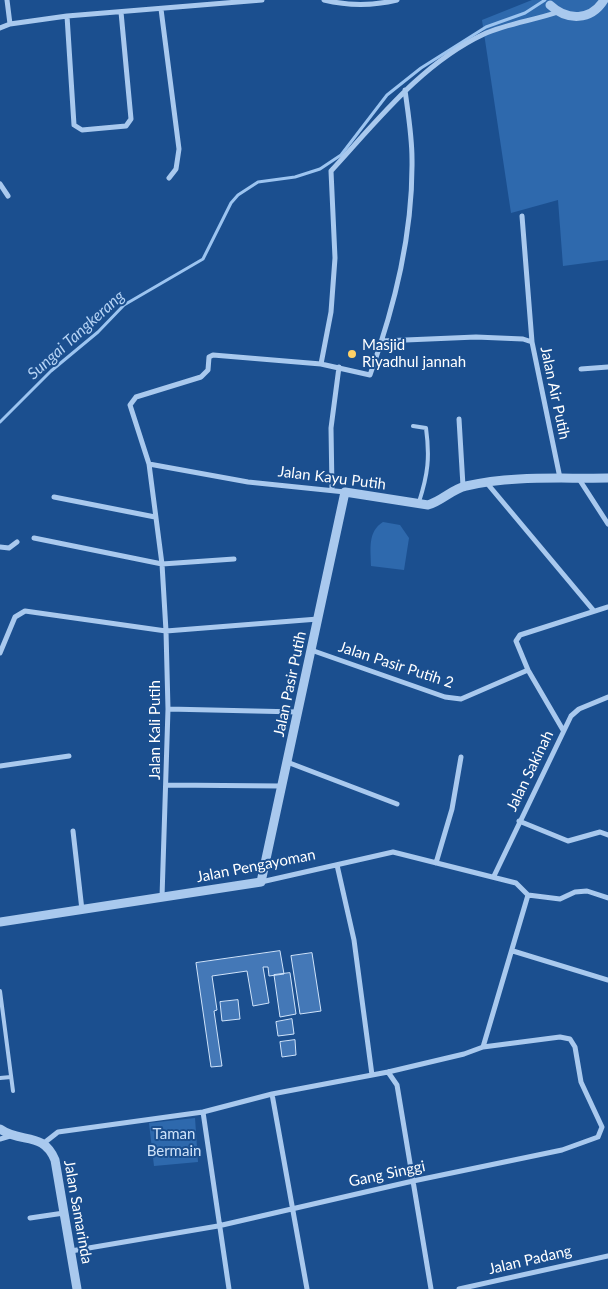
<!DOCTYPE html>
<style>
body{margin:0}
canvas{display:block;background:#1b4f8f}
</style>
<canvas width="608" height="1289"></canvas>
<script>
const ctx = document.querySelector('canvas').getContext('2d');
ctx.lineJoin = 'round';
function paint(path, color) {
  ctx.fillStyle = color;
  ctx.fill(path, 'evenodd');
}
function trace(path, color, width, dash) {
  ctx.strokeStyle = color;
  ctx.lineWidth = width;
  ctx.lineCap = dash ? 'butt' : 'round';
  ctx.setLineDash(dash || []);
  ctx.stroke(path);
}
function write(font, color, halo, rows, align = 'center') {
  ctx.font = font + ' Lato,sans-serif';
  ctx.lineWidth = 4;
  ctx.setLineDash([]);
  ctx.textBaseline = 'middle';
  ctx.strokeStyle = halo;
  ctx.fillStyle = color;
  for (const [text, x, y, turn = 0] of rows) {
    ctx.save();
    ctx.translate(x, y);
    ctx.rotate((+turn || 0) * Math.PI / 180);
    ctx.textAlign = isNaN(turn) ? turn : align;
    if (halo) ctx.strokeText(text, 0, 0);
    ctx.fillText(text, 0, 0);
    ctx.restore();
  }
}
const green = new Path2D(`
 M532,0H608V260L563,266L558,200L511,213L482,20Z
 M383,522L400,525L409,538L404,570L371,566C371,550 367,532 383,522Z
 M195,1118L198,1162L154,1166L149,1123Z`);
const stream = new Path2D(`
 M0,422L51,371L98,332L124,305L203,259L231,203L238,195L258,182L295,177L320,169L341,155L387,95L421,68L486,27L525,13L545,0`);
const building = new Path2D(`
 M280,951L284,974L269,976L268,967H263L269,1003L253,1006L247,971L212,976L217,1010L214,1011L222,1066L211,1067L196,963Z
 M312,953L321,1011L300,1014L291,956Z
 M290,973L296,1014L280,1017L274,975Z
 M238,1000L240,1019L222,1021L220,1002Z
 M292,1019L294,1034L278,1036L276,1022Z
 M295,1040L296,1055L282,1057L280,1042Z`);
const service = new Path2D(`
 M413,426L426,428C430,457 428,474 419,502
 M0,991L13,1091
 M0,1078L11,1077`);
const minor = new Path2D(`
 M7,0L10,24
 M324,0C349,6 372,6 397,0
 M161,9L179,149L176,169L169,178
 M67,16L74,125L82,130L126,126L131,119L121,12
 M0,28L10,24L67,16L262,0
 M0,184L8,196
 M522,216L532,342
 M382,341L476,337L523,339L532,342L560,478
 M321,364L331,312L335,258L331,171C377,121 422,63 484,34C506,24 535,20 558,12
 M581,369L608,367
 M459,419L463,486
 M149,464L248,482L345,492
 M579,479L608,524
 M486,482L594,611
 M332,489L331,428L339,367
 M54,497L155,517
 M34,538L162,564L234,559
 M0,547L9,548L17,542
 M311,650L445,697L461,699L528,670
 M0,653L15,617L25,611L166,631L318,619
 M168,709L298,712
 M563,730L528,670L516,641L520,635L608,607
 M287,762L397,804
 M0,766L69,756
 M167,785L280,786
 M519,821L568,841L600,832L608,835
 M73,831L82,910
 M436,863L452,809L461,757
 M337,865L354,940L372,1075
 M494,876L571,716L579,709L608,697
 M528,895L560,899L575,892L587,891L608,898
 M162,897L168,709L166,631L162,564L149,464L130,405L136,397L201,377L208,370L209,357L213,355L321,364L370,375C395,305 413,233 412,159C412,136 408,113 405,90
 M513,951L608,980
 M388,1072L397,1085L431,1289
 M272,1094L307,1289
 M203,1112L229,1289
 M0,1139L10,1136
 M44,1143L58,1132L203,1112L272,1094L388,1072L464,1054L483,1047L528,895L516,883L393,852L261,882
 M30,1218L64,1213
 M71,1251L218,1226L413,1181L562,1150L598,1137L602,1127L581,1082L575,1047L570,1039L560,1037L483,1047
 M459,1289L608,1256`);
const tertiary = new Path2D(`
 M550,5C567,21 591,21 604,0
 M0,922L261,882L345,492L428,505C442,501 452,489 466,486C512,475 561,479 608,478
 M0,1129C21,1144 43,1131 55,1160L77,1289`);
const markers = [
 [352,354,5,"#ffd166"]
];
const poiNames = [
 ["Masjid",362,345],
 ["Riyadhul jannah",362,362]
];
const streetNames = [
 ["Jalan Air Putih",555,393,78],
 ["Jalan Kayu Putih",332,478,7],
 ["Jalan Pasir Putih 2",396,665,18],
 ["Jalan Pasir Putih",290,684,-78],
 ["Jalan Kali Putih",155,730,-90],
 ["Jalan Sakinah",530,771,-64],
 ["Jalan Pengayoman",256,866,-11],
 ["Gang Singgi",387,1174,-12],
 ["Jalan Samarinda",78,1212,80],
 ["Jalan Padang",530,1260,-13]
];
const parkNames = [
 ["Taman",174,1134],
 ["Bermain",174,1151]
];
const waterNames = [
 ["Sungai Tangkerang",76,335,-42]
];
paint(green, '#2e69ad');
trace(stream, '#9cc4f0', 3);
paint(building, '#4478b7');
trace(building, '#cfe3fa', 1);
trace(service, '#a9c9ee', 4);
trace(minor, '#a9c9ee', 5);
trace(tertiary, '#a9c9ee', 9);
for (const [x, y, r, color] of markers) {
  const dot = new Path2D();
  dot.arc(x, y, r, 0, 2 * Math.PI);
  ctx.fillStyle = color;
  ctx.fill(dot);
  trace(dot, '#1b4f8f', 2);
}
write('15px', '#fff', '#1b4f8f', poiNames, 'left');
write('15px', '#fff', '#1b4f8f', streetNames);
write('15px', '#cfe3fa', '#1b4f8f', parkNames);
write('italic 16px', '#b5d3f5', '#1b4f8f', waterNames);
</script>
